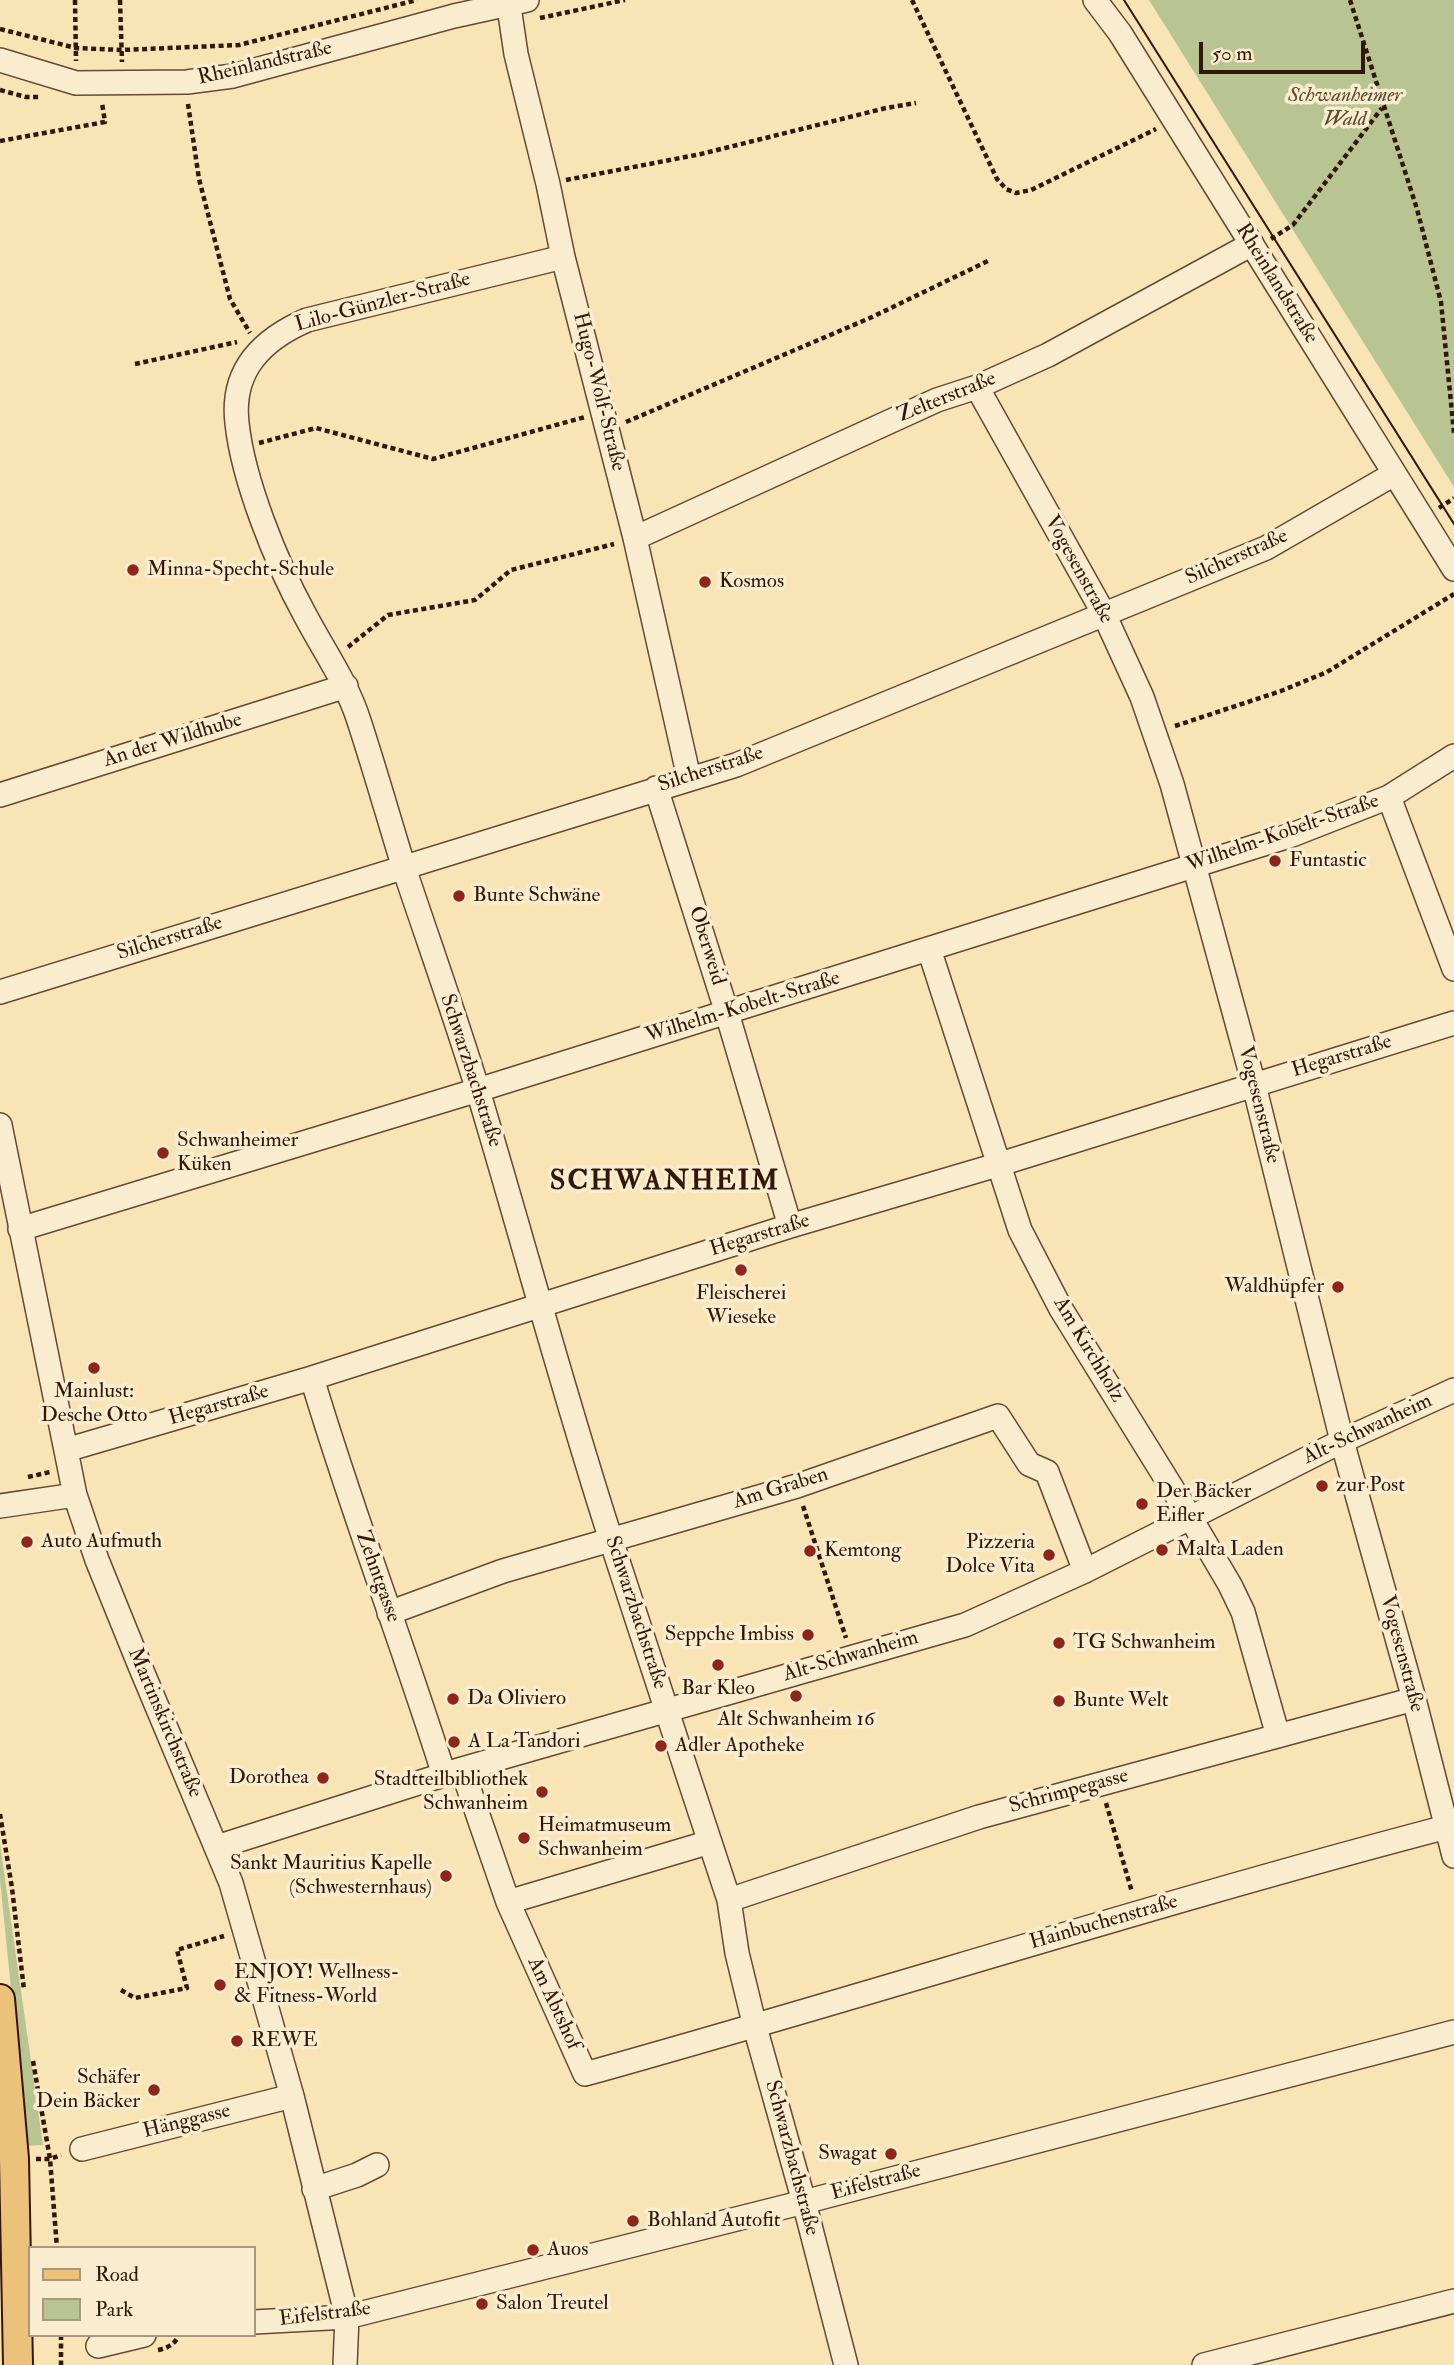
<!DOCTYPE html>
<meta charset="utf-8">
<style>
body{margin:0}
#map{position:relative;width:1454px;height:2365px;overflow:hidden;background:#f8e4b5;font-family:"IM FELL Double Pica",serif}
canvas{display:block}
.legend{position:absolute;left:28px;top:2246px;width:228px;height:91px;box-sizing:border-box;background:#faedcf;border:2px solid #aa9780;margin:0;padding:9px 12px;list-style:none;font-size:21px;color:#33170a}
.legend li{display:flex;align-items:center;gap:14px;height:35px}
.legend b{width:35px;border:2px solid #aa9780}
.scale{position:absolute;left:1199px;top:42px;width:166px;height:32px;box-sizing:border-box;border:4px solid #33170a;border-top:0;padding-left:9px;font-size:21px;line-height:24px;white-space:nowrap;color:#33170a;-webkit-text-stroke:5px #faedcf;paint-order:stroke}
</style>
<div id="map">
<canvas width="1454" height="2365"></canvas>
<ul class="legend">
<li><b style="height:9px;background:#ecc27a"></b>Road</li>
<li><b style="height:19px;background:#b8c592"></b>Park</li>
</ul>
<div class="scale">50 m</div>
</div>
<script>
const ctx = document.querySelector('canvas').getContext('2d');
ctx.lineJoin = 'round';
function paint(path, color) {
  ctx.fillStyle = color;
  ctx.fill(path, 'evenodd');
}
function trace(path, color, width, dash) {
  ctx.strokeStyle = color;
  ctx.lineWidth = width;
  ctx.lineCap = dash ? 'butt' : 'round';
  ctx.setLineDash(dash || []);
  ctx.stroke(path);
}
function write(font, color, halo, rows, align = 'center') {
  ctx.font = font + ' "IM FELL Double Pica",serif';
  ctx.lineWidth = 7;
  ctx.setLineDash([]);
  ctx.textBaseline = 'middle';
  ctx.strokeStyle = halo;
  ctx.fillStyle = color;
  for (const [text, x, y, turn = 0] of rows) {
    ctx.save();
    ctx.translate(x, y);
    ctx.rotate((+turn || 0) * Math.PI / 180);
    ctx.textAlign = isNaN(turn) ? turn : align;
    if (halo) ctx.strokeText(text, 0, 0);
    ctx.fillText(text, 0, 0);
    ctx.restore();
  }
}
const green = new Path2D(`
 M1149,0H1454V487Z
 M0,1844L43,2145L27,2146L0,1880Z`);
const path = new Path2D(`
 M75,0L76,61
 M120,0L122,62
 M912,0L997,179L1006,189L1016,193L1031,190L1156,129
 M1350,0L1417,209L1441,302L1454,433
 M540,18L625,0
 M0,29L76,48L122,50L239,45L417,0
 M0,90L26,97H40
 M188,104L199,179L230,299L250,333
 M0,141L105,122L102,103
 M566,180L701,154L886,108L916,103
 M1271,239L1293,225L1382,108
 M135,364L237,342
 M626,422L870,318L990,260
 M259,443L316,428L433,459L585,417
 M1439,508L1454,498
 M348,647L388,615L475,600L511,570L614,544
 M1175,726L1281,691L1327,672L1454,594
 M28,1477L50,1472
 M803,1506L846,1638
 M1106,1803L1132,1892
 M0,1814L12,1888L24,1990
 M121,1990L135,1998L187,1988L177,1950L224,1936
 M33,2061L50,2159L57,2248
 M36,2159H50L61,2155
 M61,2335V2365
 M158,2350C168,2348 175,2344 179,2335`);
const minor = new Path2D(`
 M508,0L516,54L548,184L563,257L635,538L689,778
 M1095,0L1120,33L1454,569
 M0,60L76,83L187,82L233,76L454,16L527,0
 M563,257L307,320C261,340 231,371 237,423C243,481 277,564 305,615C324,651 347,683 359,721C375,770 389,819 404,868C429,943 456,1018 479,1094C524,1244 564,1395 612,1543C650,1662 690,1781 729,1900L737,1953L755,2027L804,2202L846,2365
 M977,387L1104,614L1142,697L1172,784L1254,1085L1342,1441L1414,1699L1454,1856
 M635,538L937,400L977,387L1048,355L1252,244
 M656,788L727,1013L790,1226
 M0,795L346,686
 M1389,797L1454,969
 M929,949L1020,1230L1061,1309L1190,1517L1230,1585L1243,1612L1278,1736
 M0,992L736,765L1266,548L1394,474
 M0,1125L75,1495L97,1560L140,1666L231,1883L292,2096L347,2317L345,2365
 M20,1229L478,1090L1292,835L1389,797L1454,756
 M312,1378C352,1512 402,1642 444,1775
 M66,1450L312,1378L790,1226L997,1165L1454,1023
 M0,1506L75,1495
 M389,1613L503,1571L797,1486L998,1416L1029,1464L1047,1472L1085,1571
 M462,1769L508,1902L585,2074C876,1993 1163,1901 1454,1825
 M217,1847L462,1769L965,1625L1085,1571L1342,1441L1454,1390
 M729,1900L979,1817L1414,1699
 M508,1902L710,1842
 M82,2149L292,2096
 M314,2189L357,2175L377,2165
 M254,2322L347,2317L804,2202L1454,2032
 M98,2346L144,2335
 M1204,2365L1454,2301`);
const major = new Path2D(`
 M0,1999L14,2159L18,2365`);
const tram = new Path2D(`
 M1124,0L1454,524`);
const markers = [
 [133,570,7,"#8f2418"],
 [705,582,7,"#8f2418"],
 [1275,861,7,"#8f2418"],
 [459,896,7,"#8f2418"],
 [163,1153,7,"#8f2418"],
 [741,1270,7,"#8f2418"],
 [1338,1287,7,"#8f2418"],
 [94,1368,7,"#8f2418"],
 [1322,1486,7,"#8f2418"],
 [1142,1504,7,"#8f2418"],
 [27,1542,7,"#8f2418"],
 [1162,1550,7,"#8f2418"],
 [810,1551,7,"#8f2418"],
 [1049,1555,7,"#8f2418"],
 [808,1635,7,"#8f2418"],
 [1059,1643,7,"#8f2418"],
 [718,1665,7,"#8f2418"],
 [796,1696,7,"#8f2418"],
 [453,1699,7,"#8f2418"],
 [1059,1701,7,"#8f2418"],
 [454,1742,7,"#8f2418"],
 [661,1746,7,"#8f2418"],
 [323,1778,7,"#8f2418"],
 [542,1792,7,"#8f2418"],
 [524,1838,7,"#8f2418"],
 [446,1876,7,"#8f2418"],
 [220,1985,7,"#8f2418"],
 [237,2041,7,"#8f2418"],
 [154,2090,7,"#8f2418"],
 [891,2154,7,"#8f2418"],
 [633,2221,7,"#8f2418"],
 [533,2250,7,"#8f2418"],
 [482,2304,7,"#8f2418"]
];
const streetNames = [
 ["Rheinlandstraße",265,64,-13],
 ["Rheinlandstraße",1276,284,58],
 ["Lilo-Günzler-Straße",383,303,-15],
 ["Hugo-Wolf-Straße",598,392,76],
 ["Zelterstraße",947,398,-22],
 ["Silcherstraße",1237,558,-24],
 ["Vogesenstraße",1078,570,61],
 ["An der Wildhube",173,741,-17],
 ["Silcherstraße",711,770,-18],
 ["Wilhelm-Kobelt-Straße",1283,834,-19],
 ["Silcherstraße",170,939,-17],
 ["Oberweid",706,946,73],
 ["Wilhelm-Kobelt-Straße",743,1008,-17],
 ["Hegarstraße",1342,1057,-17],
 ["Schwarzbachstraße",470,1071,72],
 ["Vogesenstraße",1258,1105,76],
 ["Hegarstraße",760,1236,-17],
 ["Am Kirchholz",1088,1350,59],
 ["Hegarstraße",219,1406,-16],
 ["Alt-Schwanheim",1368,1430,-25],
 ["Am Graben",781,1489,-17],
 ["Zehntgasse",377,1577,70],
 ["Schwarzbachstraße",635,1613,72],
 ["Vogesenstraße",1401,1654,75],
 ["Alt-Schwanheim",851,1657,-16],
 ["Martinskirchstraße",164,1723,67],
 ["Schrimpegasse",1069,1792,-15],
 ["Hainbuchenstraße",1104,1923,-16],
 ["Am Abtshof",553,2004,65],
 ["Hänggasse",187,2122,-14],
 ["Schwarzbachstraße",791,2158,75],
 ["Eifelstraße",876,2183,-15],
 ["Eifelstraße",325,2315,-7]
];
const parkNames = [
 ["Schwanheimer",1345,96],
 ["Wald",1345,120]
];
const poiNames = [
 ["Minna-Specht-Schule",147,570],
 ["Kosmos",719,582],
 ["Funtastic",1289,861],
 ["Bunte Schwäne",473,896],
 ["Schwanheimer",177,1141],
 ["Küken",177,1165],
 ["Waldhüpfer",1324,1287,"right"],
 ["Fleischerei",741,1294,"center"],
 ["Wieseke",741,1318,"center"],
 ["Mainlust:",94,1392,"center"],
 ["Desche Otto",94,1416,"center"],
 ["zur Post",1336,1486],
 ["Der Bäcker",1156,1492],
 ["Eifler",1156,1516],
 ["Auto Aufmuth",41,1542],
 ["Pizzeria",1035,1543,"right"],
 ["Dolce Vita",1035,1567,"right"],
 ["Malta Laden",1176,1550],
 ["Kemtong",824,1551],
 ["Seppche Imbiss",794,1635,"right"],
 ["TG Schwanheim",1073,1643],
 ["Bar Kleo",718,1689,"center"],
 ["Da Oliviero",467,1699],
 ["Bunte Welt",1073,1701],
 ["Alt Schwanheim 16",796,1720,"center"],
 ["A La Tandori",468,1742],
 ["Adler Apotheke",675,1746],
 ["Dorothea",309,1778,"right"],
 ["Stadtteilbibliothek",528,1780,"right"],
 ["Schwanheim",528,1804,"right"],
 ["Heimatmuseum",538,1826],
 ["Schwanheim",538,1850],
 ["Sankt Mauritius Kapelle",432,1864,"right"],
 ["(Schwesternhaus)",432,1888,"right"],
 ["ENJOY! Wellness-",234,1973],
 ["& Fitness-World",234,1997],
 ["REWE",251,2041],
 ["Schäfer",140,2078,"right"],
 ["Dein Bäcker",140,2102,"right"],
 ["Swagat",877,2154,"right"],
 ["Bohland Autofit",647,2221],
 ["Auos",547,2250],
 ["Salon Treutel",496,2304]
];
const districtNames = [
 ["SCHWANHEIM",665,1183]
];
paint(green, '#b8c592');
trace(minor, '#644a35', 26);
trace(major, '#33170a', 32);
trace(path, '#33170a', 4.5, [5, 3.5]);
trace(minor, '#faedcf', 23);
trace(major, '#ecc27a', 28);
trace(tram, '#33170a', 2);
for (const [x, y, r, color] of markers) {
  const dot = new Path2D();
  dot.arc(x, y, r, 0, 2 * Math.PI);
  ctx.fillStyle = color;
  ctx.fill(dot);
  trace(dot, '#faedcf', 2.5);
}
write('21px', '#33170a', '#faedcf', streetNames);
write('italic 21px', '#5b4b33', '#faedcf', parkNames);
write('21px', '#33170a', '#faedcf', poiNames, 'left');
ctx.letterSpacing = '2px';
write('bold 28px', '#33170a', '#faedcf', districtNames);
ctx.letterSpacing = '0px';
</script>
